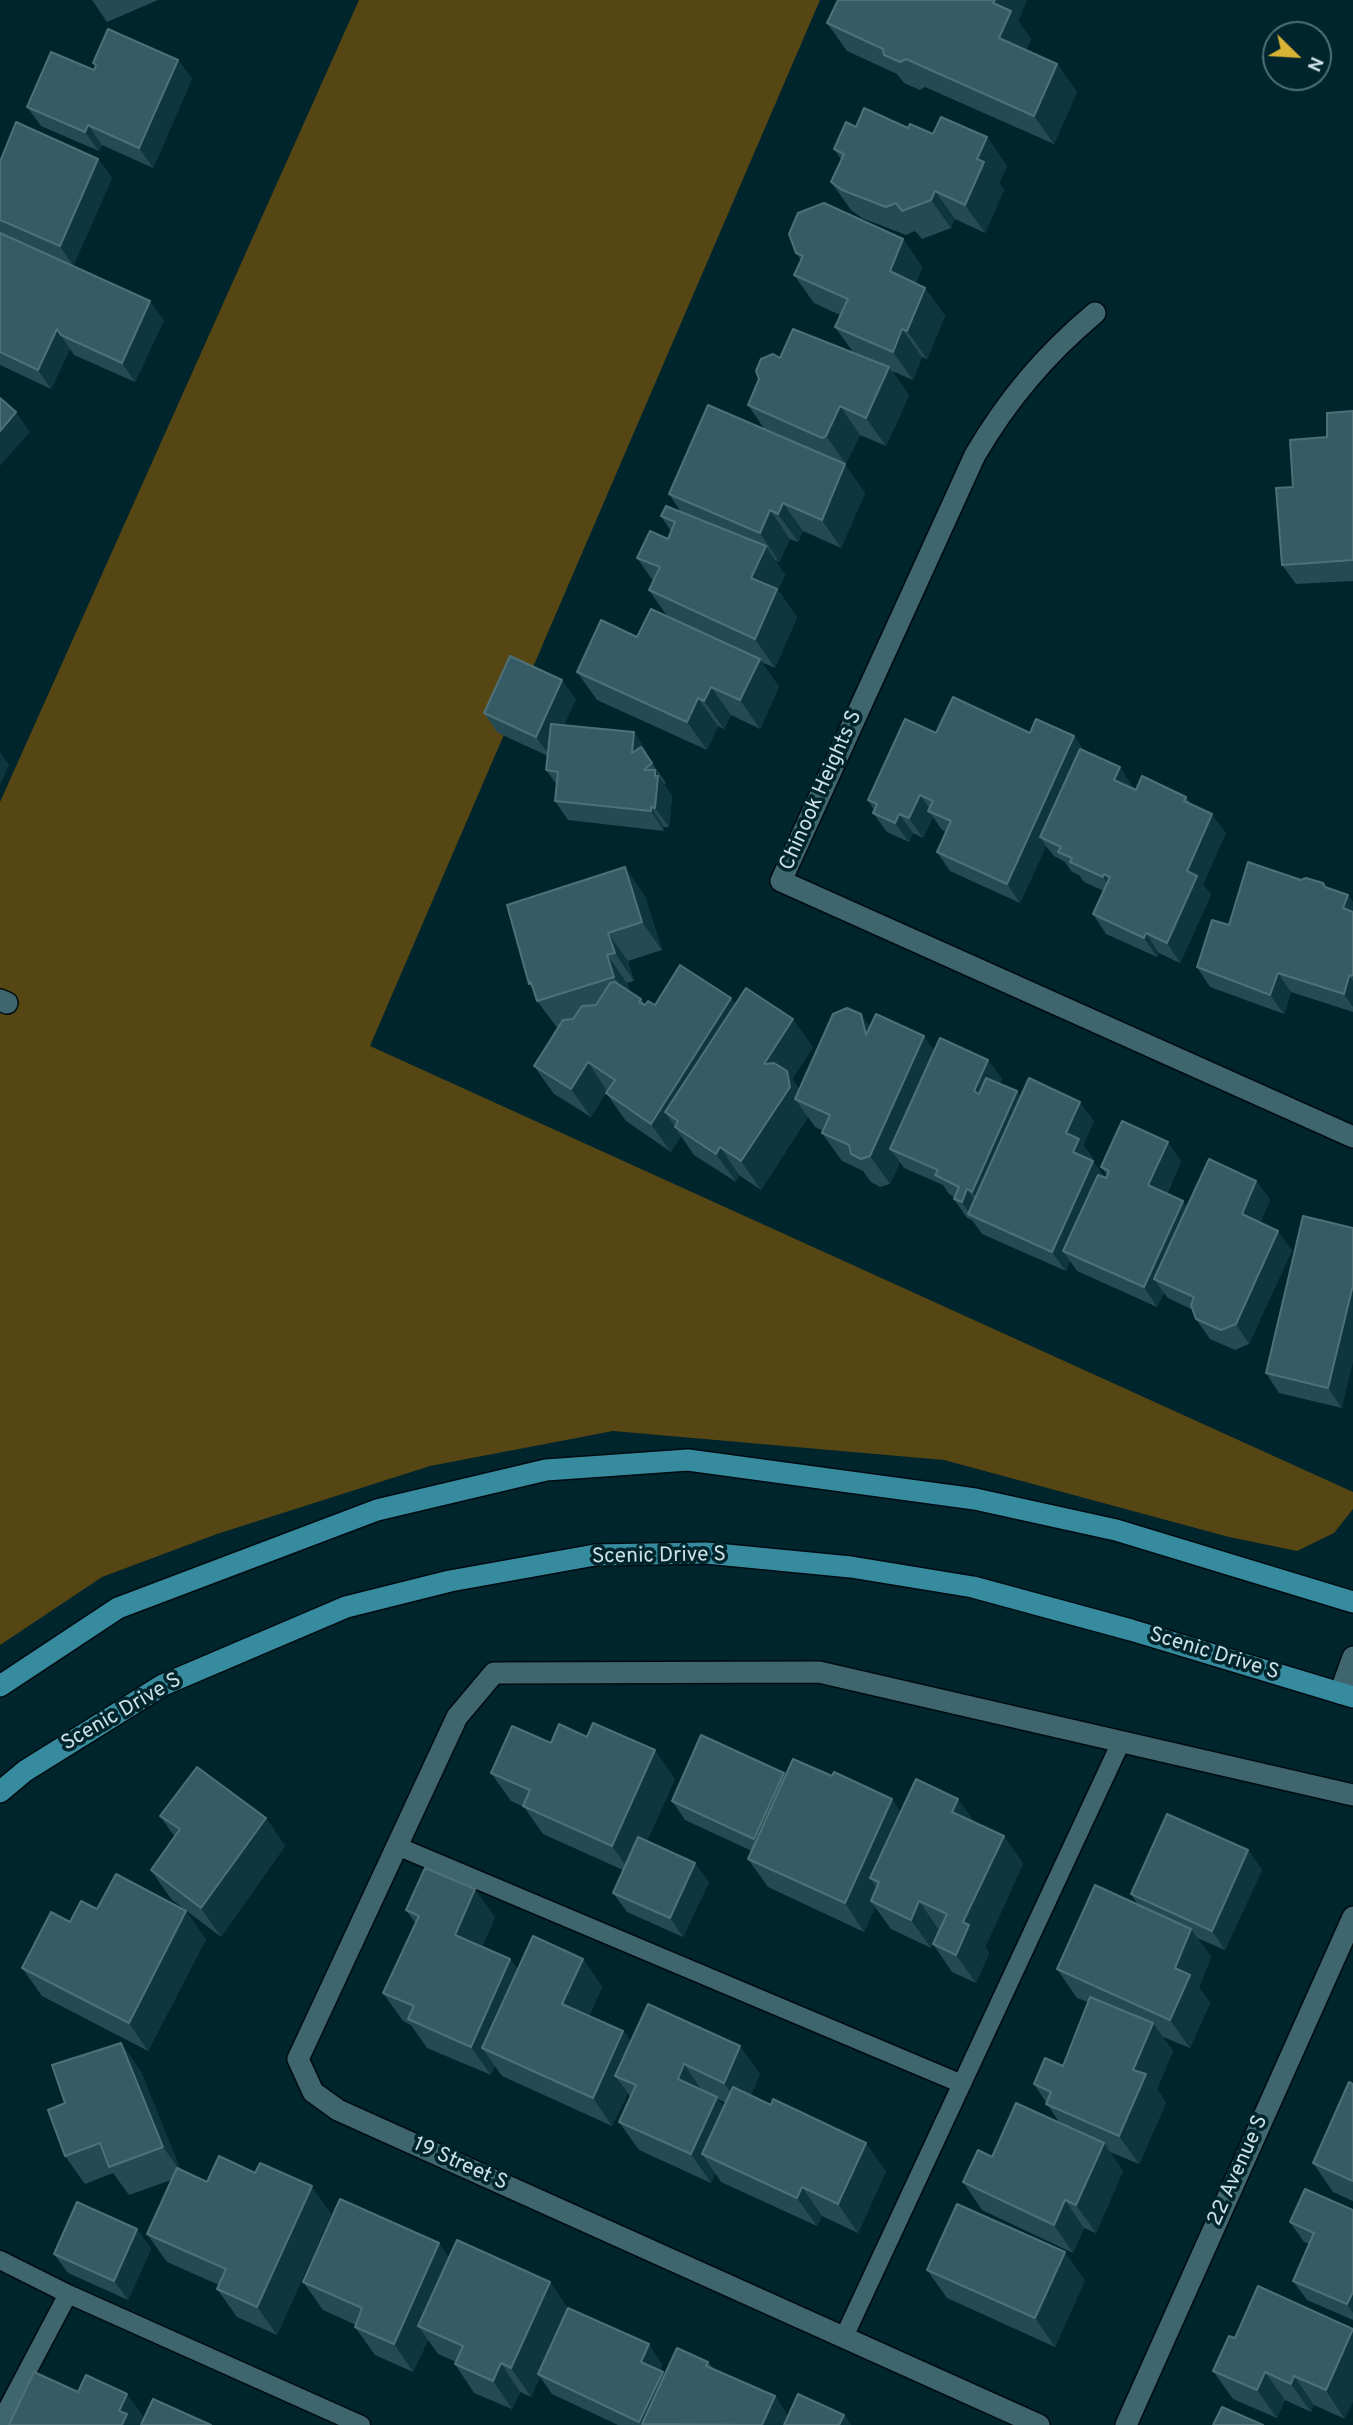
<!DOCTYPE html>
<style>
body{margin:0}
#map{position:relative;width:1353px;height:2425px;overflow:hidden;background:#00252d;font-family:Overpass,sans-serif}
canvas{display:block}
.north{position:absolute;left:1262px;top:21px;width:70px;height:70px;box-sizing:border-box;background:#00252d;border:2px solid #527077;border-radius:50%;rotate:114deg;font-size:19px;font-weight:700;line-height:28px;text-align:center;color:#cce1e6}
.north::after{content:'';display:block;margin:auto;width:24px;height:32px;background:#d9b434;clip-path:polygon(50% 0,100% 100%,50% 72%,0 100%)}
</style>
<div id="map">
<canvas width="1353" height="2425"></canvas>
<div class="north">N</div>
</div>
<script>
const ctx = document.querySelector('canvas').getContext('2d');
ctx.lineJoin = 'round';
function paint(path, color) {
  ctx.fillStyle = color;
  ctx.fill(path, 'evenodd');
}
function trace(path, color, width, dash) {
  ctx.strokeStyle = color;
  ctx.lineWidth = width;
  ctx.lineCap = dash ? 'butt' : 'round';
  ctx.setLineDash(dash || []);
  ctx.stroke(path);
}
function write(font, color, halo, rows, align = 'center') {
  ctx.font = font + ' Overpass,sans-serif';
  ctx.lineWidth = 7;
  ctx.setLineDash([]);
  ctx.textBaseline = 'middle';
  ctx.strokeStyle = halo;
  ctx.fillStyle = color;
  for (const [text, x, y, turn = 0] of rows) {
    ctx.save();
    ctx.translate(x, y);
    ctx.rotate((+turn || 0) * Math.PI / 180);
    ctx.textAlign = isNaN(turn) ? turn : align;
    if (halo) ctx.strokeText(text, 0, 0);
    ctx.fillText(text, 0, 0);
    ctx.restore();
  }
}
const green = new Path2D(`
 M359,0H820L370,1046L1353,1492V1509L1334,1533L1297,1551L1229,1537L944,1460L613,1431L430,1466L217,1534L102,1577L0,1645V802Z`);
const lane = new Path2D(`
 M397,1846L962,2084
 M0,2260L68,2294L361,2425
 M844,2337L1121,1742
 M0,2423L68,2294`);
const street = new Path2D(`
 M1095,313C1045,355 1008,399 975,455L781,881L1353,1137
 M0,1000L7,1003
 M1340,1693L1353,1657
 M1039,2425L338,2110L313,2092L298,2059L457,1717L494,1673L819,1672L1353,1795
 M1126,2425L1353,1917`);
const primary = new Path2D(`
 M0,1686L118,1608L377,1510L546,1470L688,1460L975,1499L1116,1530L1353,1602
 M0,1792L25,1771L163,1685L346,1607L450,1581L595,1555L706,1553L851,1567L973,1587L1131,1630L1353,1697`);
const wall = new Path2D(`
 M92,0H158L107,22Z
 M838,0H1027L1018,21L1031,39L1026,50L1057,64L1077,92L1054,144L925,87L920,90L904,83L897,74L847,51L827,23Z
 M178,60L192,79L153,168L102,145L99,151L41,126L27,107L94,70L96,67L93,63Z
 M856,127L908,128L933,134L987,137L1007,166L999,183L1004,190L985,233L955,219L951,228L922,239L915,231L906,235L862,218L851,210L831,182L841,159L834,149Z
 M98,159L112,178L73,266L0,233V162Z
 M0,233L164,320L135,382L74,355L70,349L51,389L0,365Z
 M903,239L922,267L916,283L925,288L945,316L927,359L922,357L913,380L892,371L909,395L886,446L860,435L845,465L865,493L841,548L803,531L798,542L790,539L779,562L775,560L785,575L778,590L797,617L775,668L761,662L779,687L760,729L731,715L724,729L718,726L707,750L597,700L577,672L637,637L667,616L649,590L653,581L637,558L668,539L671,531L661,516L681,512L669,494L765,430L748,405L780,358L853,352L835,327L840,315L814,303L794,275L801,260L796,253Z
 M1353,411V581L1296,584L1282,565L1293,487L1327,437Z
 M576,699L564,725L634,732L647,752V756L666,783L664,784L672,796L669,827H664V831L568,820L555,801L557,785L546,770L548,756L498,733L484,713Z
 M936,733H1030L1074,736L1084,751L1133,787V788L1186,797L1191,804L1226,833L1203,884L1211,895L1180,963L1159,953L1157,957L1106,934L1093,914L1104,891L1084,882L1079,875L1072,872L1065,862L1054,856L1046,846L1020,903L950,871L937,852L946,832L942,830L933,817L923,838L913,833L909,842L887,832L873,813L874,810L868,800Z
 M1301,880L1326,887L1353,902V1012L1291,992L1284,1014L1210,987L1197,967L1229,925Z
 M645,896L662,950L628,961L634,981L627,983L630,992L641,999L645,1005L735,1004L813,1047L792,1079L799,1089L870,1027L934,1050L988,1060L1002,1079L1000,1084L1017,1091L1021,1097L1094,1121L1083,1145L1093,1158L1092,1161L1106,1178L1107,1175L1101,1167L1181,1161L1167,1194L1183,1201L1187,1207L1256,1181L1270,1200L1260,1223L1292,1250L1249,1344L1235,1350L1210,1339L1196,1319L1193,1310L1168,1298L1164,1293L1157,1307L1077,1271L1070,1261L1066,1271L982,1234L972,1220L967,1218L954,1199V1197L949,1194L943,1185L904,1168L900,1162L890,1184L880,1187L871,1182L863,1171L842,1161L822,1133L823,1131L815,1127L808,1117L761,1190L739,1175L736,1182L694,1155L681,1136L671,1152L626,1121L606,1093L607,1091L591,1117L554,1094L534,1066L558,1029L537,1001L535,992L529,984Z
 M1303,1216L1342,1408L1279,1393L1266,1373Z
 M551,1743L675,1779L647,1841L709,1882L683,1937L627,1912L613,1893L623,1870L543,1834L524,1807L511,1801L491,1773Z
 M785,1775L901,1812L974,1822L1004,1836L1023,1864L985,1947L989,1953L976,1983L952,1972L933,1944L931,1948L891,1929L875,1907L864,1932L768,1887L748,1859L752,1851L685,1820L672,1801Z
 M160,1816L266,1818L285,1846L221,1937L171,1899L151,1870L175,1837Z
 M1248,1850L1262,1870L1225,1950L1197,1938L1211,1957L1199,1987L1210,2003L1190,2048L1161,2036L1173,2051L1157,2089L1166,2103L1139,2164L1110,2152L1123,2171L1096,2233L1084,2228L1073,2253L982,2210L963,2182L992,2157L1059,2122L1034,2084L1063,2066L1088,2002L1077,1998L1057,1969L1138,1905L1131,1894Z
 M97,1909L206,1939L148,2051L42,1996L22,1968L70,1922Z
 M406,1910L495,1917L482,1947L510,1959L518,1970L583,1959L602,1987L589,2016L623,2031L631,2042L760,2074L751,2095L886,2171L858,2233L822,2216L817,2226L721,2182L715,2173L711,2183L639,2150L619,2122L630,2097L628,2093L612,2126L502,2076L495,2066L491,2075L427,2048L411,2025L403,2021L383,1993L416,1924ZM718,2099L726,2103L724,2107Z
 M121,2043L141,2072L180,2169L207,2182L331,2214L277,2335L237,2317L217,2289L219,2285L167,2262L147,2234L171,2180L129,2195L113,2173L85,2184L65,2156Z
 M1353,2084V2201L1333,2192L1313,2163Z
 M1353,2210V2320L1307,2300L1293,2281L1309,2244L1304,2242L1290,2222Z
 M137,2229L151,2249L128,2300L68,2273L54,2254Z
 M449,2257L568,2308L662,2364L660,2370L665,2375L708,2362L713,2368L775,2396L788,2416L844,2415L851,2425H618L552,2394L540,2377L531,2397L520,2392L512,2409L474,2393L455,2364L456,2362L438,2354L428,2340L413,2372L375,2355L355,2327L356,2325L323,2310L303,2282Z
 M927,2270L1085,2280L1055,2347L947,2298Z
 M1258,2286L1345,2419L1314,2405L1311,2412L1285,2400L1277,2418L1233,2399L1213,2371L1235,2338Z`);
const shadedWall = new Path2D(`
 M995,0H1027L1018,21L1031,39L1019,66L999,38L993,3Z
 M178,60L192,79L153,168L139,148Z
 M1057,64L1077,92L1054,144L1034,116Z
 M88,125L102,145L99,151L85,132Z
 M987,137L1007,166L999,183L1004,190L985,233L965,205L977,159Z
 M98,159L112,178L73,266L60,246Z
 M935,191L955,219L951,228L931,200Z
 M903,239L922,267L909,300L890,271Z
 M925,288L945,316L927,359L907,331Z
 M150,301L164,320L135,382L122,363Z
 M57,329L70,349L51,389L38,370Z
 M902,329L922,357L913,380L893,352Z
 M889,367L909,395L886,446L866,418Z
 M840,406L860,435L846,464L826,436Z
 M16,412L30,432L0,466V431Z
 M845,464L865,493L841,548L822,520Z
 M783,503L803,531L798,542L778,514Z
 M770,510L790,539L779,562L760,533Z
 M766,546L785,575L778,590L797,617L775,668L755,639L751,578Z
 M760,659L779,687L760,729L740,700Z
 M562,680L576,699L550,756L536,737Z
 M711,687L731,715L724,729L704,701Z
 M698,698L718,726L707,750L687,722Z
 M634,732L647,752L646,768L632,753Z
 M1074,736L1088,756L1040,837L1046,846L1020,903L1007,884Z
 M0,752L9,765L0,785Z
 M1120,767L1133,787L1128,799L1114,780Z
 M655,770L672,796L669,827L655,808Z
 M920,795L933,813L928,811L933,817L923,838L909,818Z
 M651,807L664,827V831L651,811Z
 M899,814L913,833L909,842L895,823Z
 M1212,814L1226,833L1203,884L1211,895L1180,963L1167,943L1187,871Z
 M625,867L645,896L662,950L642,922Z
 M1104,874L1118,894L1117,897L1103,877Z
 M1348,895L1353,902V922L1343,908Z
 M608,933L628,961L634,981L615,953Z
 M1146,933L1159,953L1157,957L1144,938Z
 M607,955L627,983L634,1005L614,977Z
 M1278,973L1291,992L1284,1014L1270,995Z
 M1349,976L1353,981V1007L1344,994Z
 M731,998L751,1026L665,1112L681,1136L671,1152L651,1124Z
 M861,1014L881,1043L866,1035Z
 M793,1019L813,1047L792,1079L806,1099H795L808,1117L761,1190L741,1161L764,1064Z
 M924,1036L944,1064L890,1149L900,1162L890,1184L870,1156Z
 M988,1060L1002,1079L988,1111L974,1091Z
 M588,1062L607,1091L591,1117L571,1089Z
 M1017,1091L1030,1111L985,1211L972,1192Z
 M1080,1102L1094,1121L1083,1145L1093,1158L1087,1172L1073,1152L1066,1133Z
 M1168,1142L1181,1161L1162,1204L1148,1185Z
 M720,1147L739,1175L736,1182L716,1154Z
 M1093,1161L1107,1181L1063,1251L1070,1261L1066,1271L1052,1252Z
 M1256,1181L1270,1200L1255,1234L1242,1214Z
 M967,1189L981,1209L971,1216L962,1202Z
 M1183,1201L1196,1221L1154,1279L1164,1293L1157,1307L1144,1287Z
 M1278,1231L1292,1250L1249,1344L1236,1324Z
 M1353,1285V1362L1342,1408L1328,1388Z
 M655,1750L675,1779L632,1874L612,1846Z
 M784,1773L798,1793L767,1858L754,1839Z
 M892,1799L911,1827L879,1882L870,1878L881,1894L871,1901L875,1907L864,1932L845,1903Z
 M958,1799L978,1827L952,1812Z
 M266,1818L285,1846L221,1937L201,1908Z
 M1004,1836L1023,1864L985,1947L989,1953L976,1983L956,1955L963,1922Z
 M1248,1850L1262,1870L1225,1950L1212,1931Z
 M695,1863L709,1882L683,1937L670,1918Z
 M475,1889L495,1917L475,1963L455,1935Z
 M919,1901L939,1930L931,1948L911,1920Z
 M186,1911L206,1939L148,2051L129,2023Z
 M1191,1929L1211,1957L1199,1987L1210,2003L1190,2048L1170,2020L1175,1968Z
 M510,1959L530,1987L482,2048L495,2066L491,2075L471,2047Z
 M583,1959L602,1987L582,2032L562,2004Z
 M1153,2023L1173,2051L1157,2089L1166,2103L1139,2164L1119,2136L1133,2070Z
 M623,2031L643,2060L615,2076L628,2093L612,2126L593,2098Z
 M121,2043L141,2072L183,2175L163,2147Z
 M740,2046L760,2074L744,2111L724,2083Z
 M684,2064L704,2093L678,2079Z
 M717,2097L736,2125L702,2154L715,2173L711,2183L691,2154Z
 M866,2143L886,2171L858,2233L838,2204Z
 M1104,2143L1123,2171L1096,2233L1076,2205Z
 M312,2186L331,2214L277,2335L257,2307Z
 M802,2187L822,2216L817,2226L797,2198Z
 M1065,2200L1084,2228L1073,2253L1054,2225Z
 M137,2229L151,2249L128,2300L114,2281Z
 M439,2243L459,2271L418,2326L428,2340L413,2372L394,2344Z
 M1065,2252L1085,2280L1055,2347L1035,2318Z
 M550,2282L570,2311L538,2374L540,2377L531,2397L511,2368Z
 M1353,2292V2313L1347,2304Z
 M1353,2329V2402L1345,2419L1326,2390Z
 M649,2344L662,2364L655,2381L641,2362Z
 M501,2363L520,2392L512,2409L493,2381Z
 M663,2372L676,2391L643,2425H642L639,2422Z
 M1265,2372L1285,2400L1277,2418L1257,2390Z
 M1294,2376L1314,2405L1311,2412L1291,2384Z
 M127,2394L147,2422L145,2425H122L119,2411Z
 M775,2396L794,2424V2425H762Z
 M844,2415L851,2425H839Z`);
const building = new Path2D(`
 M838,0H995L993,3L1011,11L999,38L1057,64L1034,116L906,59L900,62L884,55L883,49L827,23Z
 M108,29L178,60L139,148L88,125L85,132L27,107L51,52L94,70L96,65L93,63Z
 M864,108L908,128L910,124L933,134L941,117L987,137L977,159L984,162L965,205L935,191L931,200L902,211L896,203L886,207L842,190L831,182L844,154L834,149L846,122L856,127Z
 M16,122L98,159L60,246L0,220V162Z
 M824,203L903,239L890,271L925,288L907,331L902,329L893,352L835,327L848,299L794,275L803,256L796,253L789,234L798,213Z
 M0,233L150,301L122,363L61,335L57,329L38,370L0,352Z
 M793,329L889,367L866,418L840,406L826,436L822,438L748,405L759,379L756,371L761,359L773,354L780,358Z
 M0,398L16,412L0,431Z
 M708,405L845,464L822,520L783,503L778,514L770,510L760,533L669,494Z
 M1353,411V560L1282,565L1276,488L1293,487L1290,440L1327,437V413Z
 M666,506L766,546L751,578L777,589L755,639L649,590L660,567L637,558L650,531L668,539L675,522L661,516Z
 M651,609L760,659L740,700L711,687L704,701L698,698L687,722L577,672L601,620L637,637Z
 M510,656L562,680L536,737L484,713Z
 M953,697L1030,733L1036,719L1074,736L1007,884L937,852L951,821L928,811L933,801L920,795L909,818L899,814L895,823L873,813L877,804L868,800L905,719L936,733Z
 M551,724L634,732L632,753L641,747L652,763L644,770H655V776H658L655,808L651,807V811L555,801L558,772L546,770Z
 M1080,749L1120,767L1114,780L1136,790L1142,776L1186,797L1184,801L1212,814L1187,871L1197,876L1167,943L1146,933L1144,938L1093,914L1110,877L1104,874L1103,877L1070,862L1072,858L1058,852L1061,847L1040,837Z
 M1248,862L1301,880L1306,878L1323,883L1325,887L1348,895L1343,908L1353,912V975L1349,976L1344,994L1278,973L1270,995L1197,967L1212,920L1229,925Z
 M625,867L642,922L608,933L615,953L607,955L614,977L537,1001L531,982L529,984L507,905Z
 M680,965L731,998L651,1124L606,1093L615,1080L588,1062L571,1089L534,1066L563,1020L573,1019L582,1006L596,1005L610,983L615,982L641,999L639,1002L645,1005L648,1001L655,1005Z
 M746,988L793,1019L764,1064L774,1063L787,1071L790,1087L741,1161L720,1147L716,1154L675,1127L678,1121L665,1112Z
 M847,1008L861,1014L866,1035L876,1014L924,1036L870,1156L861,1159L851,1154L849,1145L822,1133L830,1115L795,1099L833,1014Z
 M940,1038L988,1060L974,1091L979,1094L986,1078L1017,1091L972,1192L967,1189L962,1202L954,1199L959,1187L935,1175L938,1170L890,1149Z
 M1029,1078L1080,1102L1066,1133L1079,1139L1073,1152L1093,1161L1052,1252L968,1214Z
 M1122,1121L1168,1142L1148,1185L1183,1201L1144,1287L1063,1251L1098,1175L1106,1178L1109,1171L1101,1167Z
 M1209,1159L1256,1181L1242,1214L1278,1231L1236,1324L1221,1330L1196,1319L1191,1305L1194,1297L1154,1279Z
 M1303,1216L1353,1228V1285L1328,1388L1266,1373Z
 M593,1723L655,1750L612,1846L523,1806L530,1790L491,1773L512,1726L551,1743L559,1724L587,1737Z
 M701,1735L784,1773L754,1839L672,1801Z
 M793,1759L832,1776L834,1772L892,1799L845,1903L748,1859Z
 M197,1767L266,1818L201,1908L151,1870L180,1829L160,1816Z
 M916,1779L958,1799L952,1812L1004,1836L963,1922L969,1925L956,1955L933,1944L947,1914L919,1901L911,1920L871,1901L879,1882L870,1878Z
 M1167,1814L1248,1850L1212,1931L1131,1894Z
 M638,1837L695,1863L670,1918L613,1893Z
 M425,1868L475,1889L455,1935L510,1959L471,2047L408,2019L414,2006L383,1993L419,1916L406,1910Z
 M116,1874L186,1911L129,2023L22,1968L51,1912L70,1922L81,1901L97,1909Z
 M1095,1885L1191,1929L1175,1968L1190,1975L1170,2020L1057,1969Z
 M533,1936L583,1959L562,2004L623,2031L593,2098L482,2048Z
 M1090,1997L1153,2023L1133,2070L1146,2074L1119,2136L1046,2104L1051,2092L1034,2084L1045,2058L1063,2066Z
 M648,2004L740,2046L724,2083L684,2064L678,2079L717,2097L691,2154L619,2122L636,2085L615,2076Z
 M121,2043L163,2147L109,2167L100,2143L65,2156L48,2110L65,2103L52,2065Z
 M1349,2082L1353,2084V2181L1313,2163Z
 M733,2087L771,2105L773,2099L866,2143L838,2204L802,2187L797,2198L702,2154Z
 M1016,2103L1104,2143L1076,2205L1065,2200L1054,2225L963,2182L978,2150L992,2157Z
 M219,2156L255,2173L260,2163L312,2186L257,2307L217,2289L226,2269L147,2234L177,2168L207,2182Z
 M1305,2189L1353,2210V2292L1347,2304L1293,2281L1314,2233L1290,2222Z
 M340,2199L439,2243L394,2344L355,2327L362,2308L303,2282Z
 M77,2202L137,2229L114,2281L54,2254Z
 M957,2204L1065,2252L1035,2318L927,2270Z
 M457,2240L550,2282L511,2368L501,2363L493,2381L455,2364L463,2346L418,2326Z
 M1258,2286L1353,2329L1326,2390L1294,2376L1291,2384L1265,2372L1257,2390L1213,2371L1229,2336L1235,2338Z
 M568,2308L649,2344L641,2362L663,2372L639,2422L538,2374Z
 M677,2348L708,2362L706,2366L775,2396L762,2425L642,2424Z
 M34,2372L78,2392L86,2375L127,2394L119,2411L127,2414L122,2425H9Z
 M798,2394L844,2415L839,2425H784Z
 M153,2399L211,2425H141Z
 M1222,2407L1263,2425H1213Z`);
const streetNames = [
 ["Chinook Heights S",822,791,-66],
 ["Scenic Drive S",659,1557,-1],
 ["Scenic Drive S",1214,1655,17],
 ["Scenic Drive S",122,1713,-30],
 ["19 Street S",460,2165,24],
 ["22 Avenue S",1239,2171,-66]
];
paint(green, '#554613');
trace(lane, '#000c11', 21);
trace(street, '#000c11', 24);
trace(primary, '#000c11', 24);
trace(lane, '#3f656f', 18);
trace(street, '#3f656f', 21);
trace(primary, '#368b9e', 21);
paint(wall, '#264a54');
paint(shadedWall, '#0f353e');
paint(building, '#375b64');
trace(building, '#4f7078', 2);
write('21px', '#cce1e6', '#00252d', streetNames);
</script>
